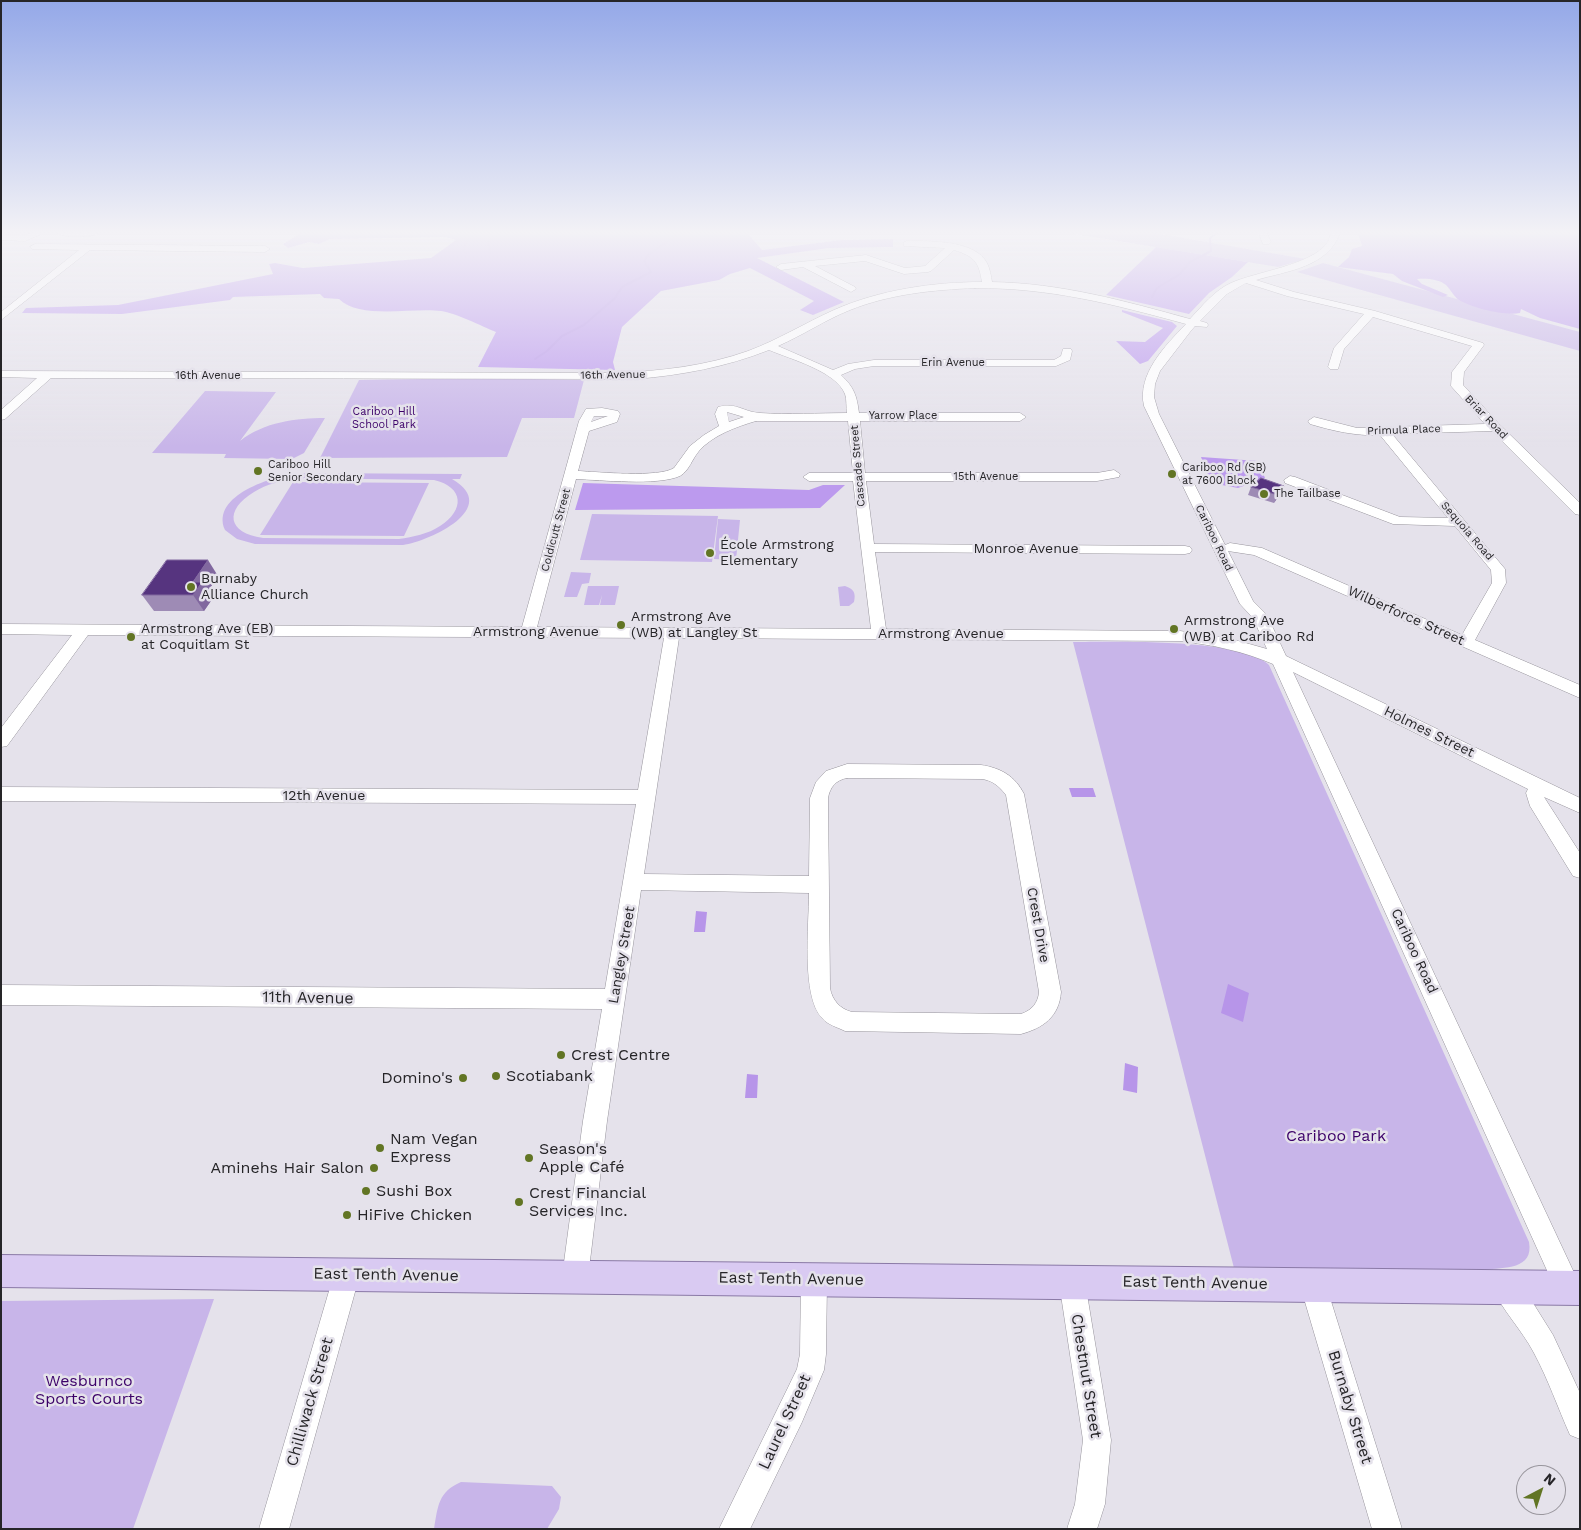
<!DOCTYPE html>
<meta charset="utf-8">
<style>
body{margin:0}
#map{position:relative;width:1581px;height:1530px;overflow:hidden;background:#e5e2eb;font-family:"Work Sans",sans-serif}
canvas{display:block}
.frame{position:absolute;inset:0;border:2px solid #262528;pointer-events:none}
.north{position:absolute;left:1516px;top:1465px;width:50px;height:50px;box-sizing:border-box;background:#e5e2eb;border:1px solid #99969d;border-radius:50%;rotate:40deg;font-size:14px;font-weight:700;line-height:20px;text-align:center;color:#262528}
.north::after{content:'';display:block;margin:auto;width:18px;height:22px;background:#627524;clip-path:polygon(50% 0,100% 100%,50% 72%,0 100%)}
</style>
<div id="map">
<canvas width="1581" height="1530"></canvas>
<div class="frame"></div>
<div class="north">N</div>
</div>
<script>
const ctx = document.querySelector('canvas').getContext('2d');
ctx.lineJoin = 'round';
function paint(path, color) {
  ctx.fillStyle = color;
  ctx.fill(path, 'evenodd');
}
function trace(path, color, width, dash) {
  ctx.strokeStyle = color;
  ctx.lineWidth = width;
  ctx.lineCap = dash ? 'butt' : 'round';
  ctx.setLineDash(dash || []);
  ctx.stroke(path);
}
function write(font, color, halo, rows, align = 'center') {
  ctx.font = font + ' "Work Sans",sans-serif';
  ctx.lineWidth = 5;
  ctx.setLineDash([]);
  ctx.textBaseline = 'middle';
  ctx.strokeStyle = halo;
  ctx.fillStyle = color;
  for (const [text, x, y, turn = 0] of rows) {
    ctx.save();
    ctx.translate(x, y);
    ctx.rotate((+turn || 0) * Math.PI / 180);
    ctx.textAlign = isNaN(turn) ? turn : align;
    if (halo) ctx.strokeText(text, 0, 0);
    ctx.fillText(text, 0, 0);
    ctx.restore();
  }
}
const green = new Path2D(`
 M1069,233H1154L1306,259L1278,267Z
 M1323,263L1580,332V351L1297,272Z
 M484,378L584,380L574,418H522L507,457L320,458L359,380Z
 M205,391L276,392L240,441C264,422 296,418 325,418L304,453L292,459L224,458L226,454L152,453Z
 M298,473L462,474L460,479H452C502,508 430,541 403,545L255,544L237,539L225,530C210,495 274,476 298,473ZM295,478L434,480C464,487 465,510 440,526C428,534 413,537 399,539L263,538C227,533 224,510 254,492C267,484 281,481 295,478Z
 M293,482L429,483L404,536L260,535Z
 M592,514L718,516L712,562L580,560Z
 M718,519L740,520L736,560L714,559Z
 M571,572L591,573L589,583L582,584L577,597H564Z
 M588,586H619L615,605H600L602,595L599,605H584Z
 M845,586C854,589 856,593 854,602L849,606H840L838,587Z
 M1073,642C1113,642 1242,638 1269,665L1529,1242C1534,1270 1504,1267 1485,1270L1234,1268Z
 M214,1299L133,1529H1V1301Z
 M461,1482L552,1486L561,1497L559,1509L547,1529H434C438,1506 438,1492 461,1482Z`);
const forest = new Path2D(`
 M301,233H749L750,236L762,250L841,240L893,239V247L829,248L757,258L844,302L813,315L800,310L814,301L750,268L730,274L719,280L661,291L622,327L613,362L615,370L478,367L496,332C481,326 456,313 441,311C414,307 360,320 339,299L324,298L320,294L233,297L230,300L122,314L22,313L26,308L118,305L273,274L269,264L275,263L303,268L431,258L456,240L445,237L330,239L319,244L309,242L288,248L283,244Z
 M1358,233H1580V329L1540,318L1521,309L1520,313C1504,316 1473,308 1459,300C1454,297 1451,290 1446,285C1439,279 1426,278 1417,279L1422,284L1448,295L1443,297L1402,281L1393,274L1338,267L1349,257L1352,249L1362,246Z
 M1156,247L1248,262L1232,277L1209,293L1189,314L1106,295Z
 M1122,310L1172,322L1177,326L1148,361L1140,364L1116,341L1145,342L1163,328L1122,312Z
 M1201,457L1258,461L1265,478L1238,488L1211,483Z
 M583,483L809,490L823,485H845L820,508L575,510Z`);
const water = new Path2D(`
 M1069,788H1093L1096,797H1072Z
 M696,911L707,912L705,932H694Z
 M1228,984L1249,993L1243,1022L1221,1013Z
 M1125,1063L1138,1067L1137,1093L1123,1090Z
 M747,1074L758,1075L757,1098H745Z`);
const stream = new Path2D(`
 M463,233L467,240L463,251L466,253
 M487,233L491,239L488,241L490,253
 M450,246L461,237
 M1152,297L1157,288L1180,274L1190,262L1211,251L1210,238L1217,233
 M535,359L547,351L562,336L584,325L615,298L622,287L651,272L644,261L649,254L680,233`);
const minor = new Path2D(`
 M32,233H44L25,241L1,240V234L24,235Z
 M57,233H98C91,238 64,238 57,233Z
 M1259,233H1267L1271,242L1269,244H1263Z
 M1331,233H1340C1328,267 1287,271 1256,280L1294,292L1375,311L1483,343L1484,345L1464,372L1463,385L1499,424L1580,503V515L1575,514L1492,431L1392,434L1505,569L1506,583L1475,640L1580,685V698L1254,555L1228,551L1253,601L1267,615L1286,656L1580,798V813L1544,797L1580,853V878L1573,876L1530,806L1526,793L1528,789L1293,672L1577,1279L1580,1285L1577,1297L1568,1301L1559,1297L1273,664C1243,651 1213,645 1180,641L679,638L644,874L809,876L810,798L816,782L826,771L847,764L981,765C1001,768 1015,776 1024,794L1061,992C1059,1017 1043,1028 1021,1034L845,1031C837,1027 828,1025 822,1018C801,996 809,924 809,893L641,890L607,1121L588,1277L584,1286L575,1290L566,1286L562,1277L583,1121L602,1009L1,1005V985L605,989L636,804L1,801V787L638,790L664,638L88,635L7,746L1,747V728L72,635L1,634V624L522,627L579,421L586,409L602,408L618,411L620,414L617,422L589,431L578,471C598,472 659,478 674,468L690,446L704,435L719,426L715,414L718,407C737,402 743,412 760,413C789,415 818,413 847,413C846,407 847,400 845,394C836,371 790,359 769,350C726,367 682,375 636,379L51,378L5,419L1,420V410L37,378L1,377V371L617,373C661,371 706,366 748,351C778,340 805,323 834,310C879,290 933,282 982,282C979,262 974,256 954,250L931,271L928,272L904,274L865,261L815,266L855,287L856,289L851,292L803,267L781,270L776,267L781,264L866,255L905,268L925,266L945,248L904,246V242L907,241C930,241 975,240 987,263C990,269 991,276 992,282C1060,283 1125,301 1190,319C1202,306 1215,290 1231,283C1255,272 1312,265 1327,243C1329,241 1329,236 1331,233ZM1246,283L1287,296L1364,314L1334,348L1328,367L1330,369H1338L1344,349L1373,317L1472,346L1452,372L1451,386L1485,424L1357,428L1314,417L1308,421L1310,424C1334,431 1355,436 1380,435L1448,518L1400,517L1295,477L1290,476L1284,480L1285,483L1393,524L1455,526L1491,570L1492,583L1462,635L1262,548L1230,543L1225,545L1159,414L1154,397L1155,384L1160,371L1190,332L1195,326L1207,327L1208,325L1207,323L1200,321L1227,294ZM975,288C1051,288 1113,304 1186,324C1165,346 1137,374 1144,406L1240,604L1253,618L1267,649L1228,638L1180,631L886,629L875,552L1185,554L1190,553L1192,550L1190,547L1185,546L874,544L866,481H1097L1119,477L1120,474L1114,470L1097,473H865L860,421H1020L1026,417L1020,413H859C857,396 854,387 841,375L855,369L874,366H1056L1070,360L1072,351L1071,349H1063L1061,356L1054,360H874L848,364L833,370L778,346C803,335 825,320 850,310C890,294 933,290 975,288ZM727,412L744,417L729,422ZM594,416H608L591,422ZM756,421H848L853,473H809L803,477L809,481H853L871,629L537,627L576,479C601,480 657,486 680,476C689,471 692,459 699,451C713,435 736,427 756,421ZM847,778L981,779C992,780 999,786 1006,795L1039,992C1038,1003 1032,1010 1021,1014L852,1012C840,1009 832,1000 830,988L828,798C830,787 836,780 847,778Z
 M35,244L265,246L270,249L265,252L90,250L1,320V312L79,250L32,249L30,247Z
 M347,1261L356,1265L360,1274L289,1529H259L334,1274L338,1265Z
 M814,1267L823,1271L827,1280L826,1354L824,1370L802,1422L750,1529H719L797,1369L800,1354L801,1280L805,1271Z
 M1072,1269L1081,1273L1085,1282L1111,1440L1105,1504L1097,1529H1067L1075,1504L1083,1440L1059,1282L1063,1273Z
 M1313,1272L1322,1276L1326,1285L1402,1529H1372L1300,1285L1304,1276Z
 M1505,1274L1514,1278L1533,1303L1553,1335L1580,1393V1439L1570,1435C1558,1408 1548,1379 1534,1353C1522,1330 1502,1310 1492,1287L1496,1278Z`);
const major = new Path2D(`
 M1,1255L1580,1271V1305L1,1287Z`);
const wall = new Path2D(`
 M1284,486L1280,494L1274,503L1248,495L1251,487Z
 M218,576L208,591L213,598L204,611H154L142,595Z`);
const shadedWall = new Path2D(`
 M1284,486L1280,494L1274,503L1278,495Z
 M208,560L218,576L208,591L213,598L204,611L193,595V582Z`);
const building = new Path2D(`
 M1261,478L1284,486L1278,495L1251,487Z
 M167,560H208L193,582H202L193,595H142Z`);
const markers = [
 [258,471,5,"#627524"],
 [1172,474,5,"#627524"],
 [1264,494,5,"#627524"],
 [710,553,5,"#627524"],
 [191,587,5,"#627524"],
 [621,625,5,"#627524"],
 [1174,629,5,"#627524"],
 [131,637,5,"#627524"],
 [561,1055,5,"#627524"],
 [496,1076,5,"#627524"],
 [463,1078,5,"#627524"],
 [380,1148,5,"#627524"],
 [529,1158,5,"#627524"],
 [374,1168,5,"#627524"],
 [366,1191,5,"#627524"],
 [519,1202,5,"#627524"],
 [347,1215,5,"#627524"]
];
const farStreetnames = [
 ["Erin Avenue",953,363],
 ["16th Avenue",613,375,-1],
 ["16th Avenue",208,376],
 ["Yarrow Place",903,416],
 ["Briar Road",1486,417,46],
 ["Primula Place",1404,430,-2],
 ["Cascade Street",858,466,-95],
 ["15th Avenue",986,477],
 ["Coldicutt Street",556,530,-75],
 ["Sequoia Road",1467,531,49],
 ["Cariboo Road",1214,538,64]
];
const farParknames = [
 ["Cariboo Hill",384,412],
 ["School Park",384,425]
];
const farPoinames = [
 ["Cariboo Hill",268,465],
 ["Senior Secondary",268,478],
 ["Cariboo Rd (SB)",1182,468],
 ["at 7600 Block",1182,481],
 ["The Tailbase",1274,494]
];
const poiNames = [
 ["École Armstrong",720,545],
 ["Elementary",720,561],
 ["Burnaby",201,579],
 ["Alliance Church",201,595],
 ["Armstrong Ave",631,617],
 ["(WB) at Langley St",631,633],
 ["Armstrong Ave",1184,621],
 ["(WB) at Cariboo Rd",1184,637],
 ["Armstrong Ave (EB)",141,629],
 ["at Coquitlam St",141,645]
];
const streetNames = [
 ["Monroe Avenue",1026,549],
 ["Wilberforce Street",1406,616,24],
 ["Armstrong Avenue",536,632],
 ["Armstrong Avenue",941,634],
 ["Holmes Street",1429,732,26],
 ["12th Avenue",324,796],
 ["Crest Drive",1038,925,80],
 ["Cariboo Road",1414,951,65],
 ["Langley Street",622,955,-80]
];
const nearStreetnames = [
 ["11th Avenue",308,998,1],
 ["East Tenth Avenue",386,1275,1],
 ["East Tenth Avenue",791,1279,1],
 ["East Tenth Avenue",1195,1283,1],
 ["Chestnut Street",1086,1376,81],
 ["Chilliwack Street",310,1402,-74],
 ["Burnaby Street",1350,1407,73],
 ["Laurel Street",785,1422,-65]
];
const nearPoinames = [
 ["Crest Centre",571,1055],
 ["Scotiabank",506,1076],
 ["Domino's",453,1078,"right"],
 ["Nam Vegan",390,1139],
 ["Express",390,1157],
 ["Season's",539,1149],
 ["Apple Café",539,1167],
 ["Aminehs Hair Salon",364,1168,"right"],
 ["Sushi Box",376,1191],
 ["Crest Financial",529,1193],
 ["Services Inc.",529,1211],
 ["HiFive Chicken",357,1215]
];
const nearParknames = [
 ["Cariboo Park",1336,1136],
 ["Wesburnco",89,1381],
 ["Sports Courts",89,1399]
];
paint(green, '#c8b5e9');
paint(forest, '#bc9aee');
paint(water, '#b795e9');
trace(stream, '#b795e9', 2);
trace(minor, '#97949c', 1);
trace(major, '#8a79a6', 2);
paint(minor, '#fff');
paint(major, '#d9caf2');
paint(wall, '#9e8bb5');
paint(shadedWall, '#81689f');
paint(building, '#56347f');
trace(building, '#81689f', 1);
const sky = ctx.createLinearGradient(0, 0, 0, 447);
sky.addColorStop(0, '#94a8e8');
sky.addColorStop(0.52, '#f3f2f6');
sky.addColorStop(1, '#f3f2f600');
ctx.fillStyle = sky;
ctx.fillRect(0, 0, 1581, 447);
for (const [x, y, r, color] of markers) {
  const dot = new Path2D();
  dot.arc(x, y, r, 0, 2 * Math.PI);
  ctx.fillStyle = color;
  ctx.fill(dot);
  trace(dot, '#e5e2eb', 2);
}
write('11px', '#262528', '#e5e2eb', farStreetnames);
write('11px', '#3c0169', '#e5e2eb', farParknames);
write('11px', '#262528', '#e5e2eb', farPoinames, 'left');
write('14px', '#262528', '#e5e2eb', poiNames, 'left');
write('14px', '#262528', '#e5e2eb', streetNames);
write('16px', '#262528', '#e5e2eb', nearStreetnames);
write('16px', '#262528', '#e5e2eb', nearPoinames, 'left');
write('16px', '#3c0169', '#e5e2eb', nearParknames);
</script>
